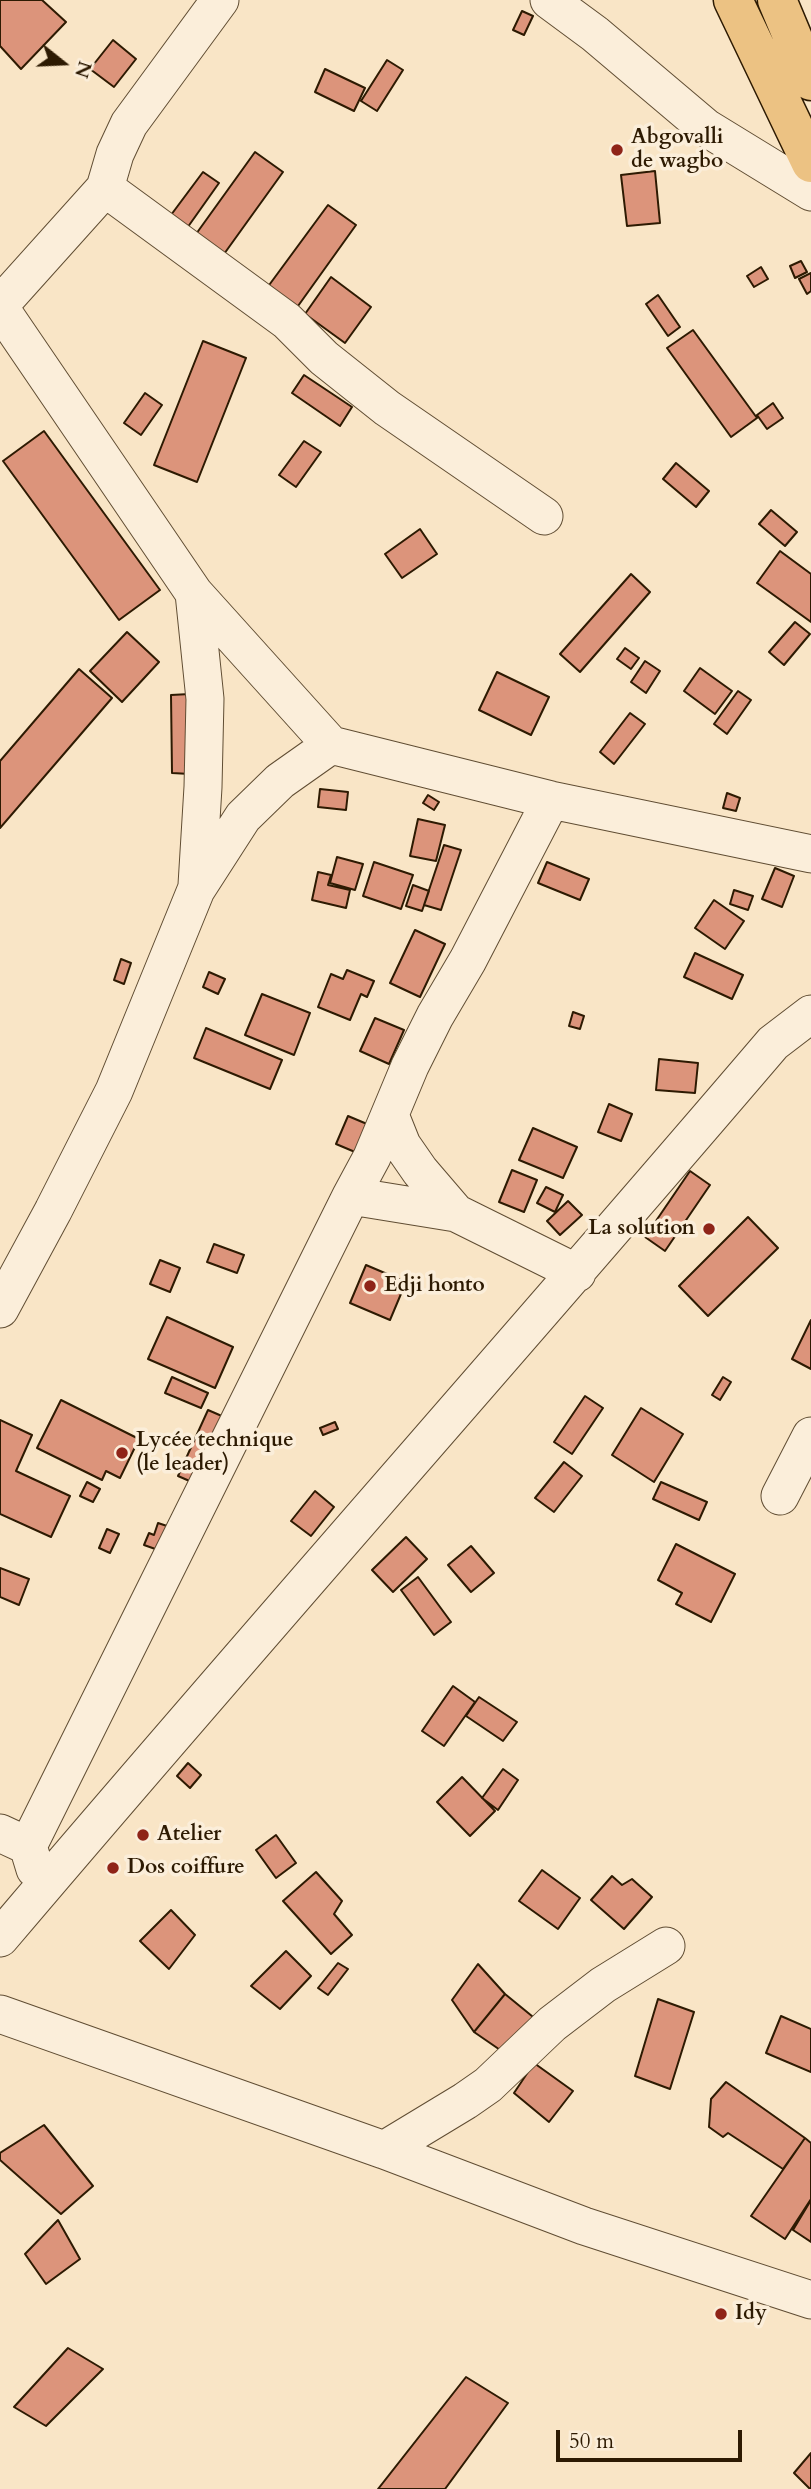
<!DOCTYPE html>
<meta charset="utf-8">
<style>
body{margin:0}
#map{position:relative;width:811px;height:2489px;overflow:hidden;background:#f9e5c6;font-family:Cardo,serif}
canvas{display:block}
.north{position:absolute;left:28px;top:28px;width:70px;height:70px;-webkit-text-stroke:5px #fbeeda;paint-order:stroke;rotate:108deg;font-size:19px;font-weight:700;line-height:28px;text-align:center;color:#2d1a02}
.north::after{content:'';display:block;margin:auto;width:24px;height:32px;background:#2d1a02;clip-path:polygon(50% 0,100% 100%,50% 72%,0 100%)}
.scale{position:absolute;left:556px;top:2430px;width:186px;height:32px;box-sizing:border-box;border:4px solid #2d1a02;border-top:0;padding-left:9px;font-size:21px;line-height:24px;white-space:nowrap;color:#2d1a02;-webkit-text-stroke:5px #fbeeda;paint-order:stroke}
</style>
<div id="map">
<canvas width="811" height="2489"></canvas>
<div class="north">N</div>
<div class="scale">50 m</div>
</div>
<script>
const ctx = document.querySelector('canvas').getContext('2d');
ctx.lineJoin = 'round';
function paint(path, color) {
  ctx.fillStyle = color;
  ctx.fill(path, 'evenodd');
}
function trace(path, color, width, dash) {
  ctx.strokeStyle = color;
  ctx.lineWidth = width;
  ctx.lineCap = dash ? 'butt' : 'round';
  ctx.setLineDash(dash || []);
  ctx.stroke(path);
}
function write(font, color, halo, rows, align = 'center') {
  ctx.font = font + ' Cardo,serif';
  ctx.lineWidth = 7;
  ctx.setLineDash([]);
  ctx.textBaseline = 'middle';
  ctx.strokeStyle = halo;
  ctx.fillStyle = color;
  for (const [text, x, y, turn = 0] of rows) {
    ctx.save();
    ctx.translate(x, y);
    ctx.rotate((+turn || 0) * Math.PI / 180);
    ctx.textAlign = isNaN(turn) ? turn : align;
    if (halo) ctx.strokeText(text, 0, 0);
    ctx.fillText(text, 0, 0);
    ctx.restore();
  }
}
const building = new Path2D(`
 M0,0H42L66,22L21,69L0,46Z
 M522,11L533,16L524,35L513,30Z
 M113,40L136,59L114,87L90,69Z
 M387,60L403,70L377,111L361,101Z
 M325,69L365,88L354,111L315,92Z
 M255,152L283,172L219,261L191,241Z
 M655,171L660,223L627,226L621,175Z
 M203,172L219,183L185,231L168,219Z
 M328,205L356,225L293,313L264,292Z
 M801,261L807,272L795,278L790,266Z
 M761,267L768,279L754,287L747,276Z
 M811,273V291L807,294L799,279Z
 M331,277L371,307L345,343L305,314Z
 M658,295L680,327L668,336L646,304Z
 M693,330L757,418L731,437L667,348Z
 M203,341L246,358L197,482L154,465Z
 M304,375L352,407L340,426L292,393Z
 M145,393L162,405L141,435L124,423Z
 M773,403L783,418L767,429L757,415Z
 M44,431L160,590L119,620L3,461Z
 M304,441L321,452L296,487L279,475Z
 M676,463L709,491L696,507L663,479Z
 M771,510L797,532L785,546L759,524Z
 M420,529L437,554L402,578L385,554Z
 M780,551L811,574V622L757,583Z
 M631,574L650,592L580,672L560,654Z
 M795,622L810,634L784,665L769,652Z
 M127,632L159,662L122,702L90,671Z
 M625,648L639,658L631,669L617,659Z
 M645,661L660,671L646,693L631,682Z
 M700,668L732,691L715,714L684,691Z
 M79,669L112,698L0,828V761Z
 M497,672L549,697L531,735L479,710Z
 M738,691L751,700L727,734L714,724Z
 M190,694V774L172,773L171,695Z
 M630,713L645,724L614,764L600,752Z
 M320,789L348,792L346,810L318,807Z
 M727,793L740,798L736,811L723,808Z
 M428,795L439,802L434,810L423,803Z
 M418,819L445,825L436,861L410,856Z
 M444,845L461,850L441,910L424,905Z
 M337,857L363,864L355,890L330,883Z
 M374,862L413,875L401,909L363,896Z
 M547,862L589,879L580,900L538,883Z
 M775,868L794,876L782,907L762,899Z
 M318,872L331,875L328,885L350,890L346,908L312,900Z
 M413,885L429,891L422,911L406,906Z
 M734,890L753,896L748,910L730,904Z
 M714,900L744,921L725,949L695,928Z
 M415,930L445,944L420,997L390,983Z
 M695,953L743,975L732,999L684,977Z
 M121,959L131,963L124,984L114,980Z
 M347,970L374,981L367,997L361,994L350,1020L318,1007L331,974L343,979Z
 M209,972L225,979L218,994L203,987Z
 M262,994L310,1013L294,1055L245,1035Z
 M573,1012L584,1016L580,1029L569,1026Z
 M375,1018L404,1030L389,1064L360,1051Z
 M206,1028L282,1060L270,1089L194,1058Z
 M659,1059L698,1063L695,1093L656,1090Z
 M609,1104L632,1114L621,1141L598,1132Z
 M348,1116L367,1124L355,1152L336,1144Z
 M533,1128L577,1147L563,1178L519,1160Z
 M512,1170L537,1180L524,1212L499,1202Z
 M690,1171L710,1185L665,1251L645,1237Z
 M546,1187L563,1195L555,1212L537,1203Z
 M568,1201L582,1215L560,1235L547,1221Z
 M748,1217L778,1248L708,1316L679,1286Z
 M214,1244L244,1255L237,1273L207,1262Z
 M160,1260L180,1268L170,1292L150,1284Z
 M366,1265L406,1282L390,1320L350,1303Z
 M167,1317L233,1347L215,1388L148,1359Z
 M811,1320V1369L792,1359Z
 M172,1377L208,1393L201,1408L165,1393Z
 M723,1377L731,1382L720,1400L712,1395Z
 M585,1396L603,1408L572,1454L554,1442Z
 M61,1400L139,1439L120,1478L106,1471L102,1480L37,1448Z
 M641,1408L683,1434L654,1482L612,1455Z
 M208,1410L231,1420L201,1486L178,1476Z
 M0,1420L32,1435L16,1471L70,1496L51,1537L0,1514Z
 M335,1422L338,1429L323,1435L320,1428Z
 M564,1462L582,1476L554,1512L535,1498Z
 M87,1482L100,1489L93,1502L80,1496Z
 M661,1482L707,1502L699,1520L653,1499Z
 M315,1491L334,1507L311,1536L291,1521Z
 M158,1523L170,1527L161,1551L144,1545L149,1533L154,1535Z
 M107,1529L119,1534L110,1553L99,1548Z
 M406,1537L427,1559L393,1592L372,1570Z
 M676,1544L735,1574L711,1622L676,1604L682,1593L658,1580Z
 M471,1546L494,1573L471,1592L448,1565Z
 M0,1568L29,1579L19,1605L0,1597Z
 M418,1577L451,1622L434,1635L401,1590Z
 M453,1686L475,1702L444,1746L422,1731Z
 M479,1697L517,1722L503,1741L466,1716Z
 M188,1763L201,1775L190,1788L177,1776Z
 M503,1769L518,1780L498,1810L482,1798Z
 M462,1777L495,1811L470,1836L437,1802Z
 M276,1835L296,1863L276,1878L256,1850Z
 M542,1870L580,1898L558,1929L519,1901Z
 M316,1872L342,1901L334,1914L352,1935L331,1954L283,1901Z
 M612,1876L622,1885L632,1879L652,1897L624,1929L591,1900Z
 M171,1910L195,1935L169,1969L140,1941Z
 M286,1951L311,1976L280,2009L251,1986Z
 M338,1963L348,1969L328,1995L318,1988Z
 M478,1964L505,1994L474,2032L452,2000Z
 M505,1994L538,2021L506,2054L474,2032Z
 M658,1999L694,2012L670,2089L635,2076Z
 M781,2016L811,2029V2072L766,2053Z
 M534,2063L573,2091L549,2122L514,2093Z
 M726,2082L805,2138L783,2169L728,2133L723,2137L709,2127L711,2099Z
 M44,2125L93,2186L61,2214L0,2160V2153Z
 M805,2138L811,2143V2199L785,2239L751,2216Z
 M811,2200V2242L793,2230Z
 M58,2220L80,2259L46,2284L25,2254Z
 M68,2348L103,2369L46,2426L14,2407Z
 M466,2377L508,2403L445,2489H378Z
 M811,2453V2489H810L794,2473Z`);
const minor = new Path2D(`
 M549,0L595,34L705,127L811,192
 M105,188L287,321L324,358L387,408L544,516
 M0,305L105,188L115,154L129,124L220,0
 M0,308L194,593L331,745L551,800L811,854
 M194,593L205,699L203,787L197,885
 M390,1115L402,1145L420,1171L456,1213L577,1273
 M351,1196L456,1213
 M0,1309L53,1211L114,1091L196,890L243,817L280,781L331,745
 M780,1496L811,1436
 M0,1833L28,1846L35,1869
 M28,1846L351,1196L372,1157L410,1066L435,1016L468,960L551,800
 M0,1938C255,1637 517,1343 773,1043L811,1014
 M0,2014L384,2150L584,2226L811,2300
 M384,2150L465,2101L488,2085L552,2024L603,1985L666,1946`);
const major = new Path2D(`
 M733,0L811,163
 M777,0L811,81`);
const markers = [
 [617,150,7,"#8f2418"],
 [709,1229,7,"#8f2418"],
 [370,1286,7,"#8f2418"],
 [122,1453,7,"#8f2418"],
 [143,1835,7,"#8f2418"],
 [113,1868,7,"#8f2418"],
 [721,2314,7,"#8f2418"]
];
const poiNames = [
 ["Abgovalli",631,138],
 ["de wagbo",631,162],
 ["La solution",695,1229,"right"],
 ["Edji honto",384,1286],
 ["Lycée technique",136,1441],
 ["(le leader)",136,1465],
 ["Atelier",157,1835],
 ["Dos coiffure",127,1868],
 ["Idy",735,2314]
];
paint(building, '#dc947b');
trace(building, '#2d1a02', 2);
trace(minor, '#604d33', 39);
trace(major, '#2d1a02', 41);
trace(minor, '#fbeeda', 37);
trace(major, '#ecc283', 38);
for (const [x, y, r, color] of markers) {
  const dot = new Path2D();
  dot.arc(x, y, r, 0, 2 * Math.PI);
  ctx.fillStyle = color;
  ctx.fill(dot);
  trace(dot, '#fbeeda', 2.5);
}
write('bold 21px', '#2d1a02', '#fbeeda', poiNames, 'left');
</script>
